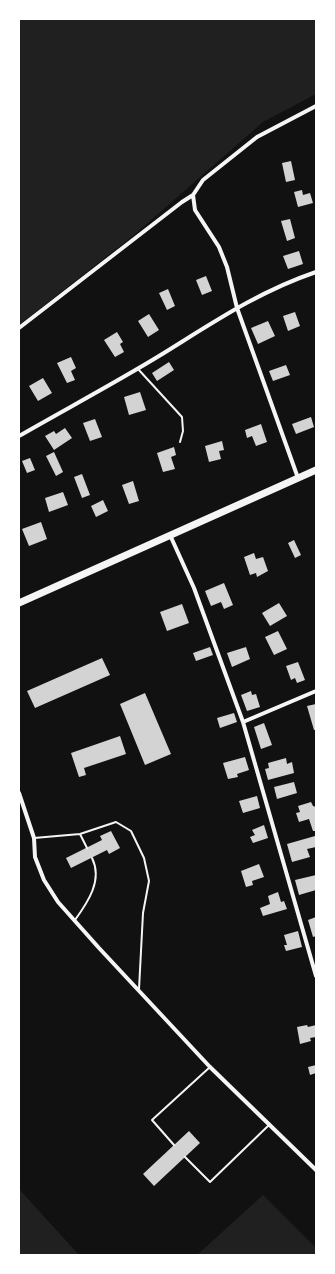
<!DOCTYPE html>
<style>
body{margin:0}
#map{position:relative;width:335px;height:1274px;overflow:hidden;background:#111;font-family:Commissioner,sans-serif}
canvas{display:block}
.frame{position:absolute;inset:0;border:20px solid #fff;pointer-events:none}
</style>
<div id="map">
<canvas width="335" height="1274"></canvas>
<div class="frame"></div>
</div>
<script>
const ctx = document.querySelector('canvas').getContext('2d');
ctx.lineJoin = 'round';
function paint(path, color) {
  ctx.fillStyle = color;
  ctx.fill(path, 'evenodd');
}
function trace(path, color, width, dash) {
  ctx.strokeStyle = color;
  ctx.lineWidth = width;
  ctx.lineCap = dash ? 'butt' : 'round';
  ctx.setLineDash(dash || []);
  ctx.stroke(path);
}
const green = new Path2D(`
 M19,19H316V94L263,122L134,235L19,325Z
 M19,1189L79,1255H80H19Z
 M263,1195L316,1248V1255H197Z`);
const building = new Path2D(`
 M291,161L295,180L286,182L282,163Z
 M302,190L303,195L310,193L313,203L298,207L294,192Z
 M290,219L295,238L287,241L281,221Z
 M299,251L303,264L288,269L283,256Z
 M206,276L212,291L202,295L196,280Z
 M168,289L175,306L167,310L159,293Z
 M295,312L300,326L288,331L283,316Z
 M149,314L159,330L148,337L138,321Z
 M268,321L275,336L258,344L251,328Z
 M117,332L123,342L120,344L124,352L115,357L104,340Z
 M71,357L76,368L71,371L75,380L67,383L57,363Z
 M169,362L174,370L157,381L152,373Z
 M286,365L290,375L273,381L269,371Z
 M43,378L52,393L38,401L29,386Z
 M140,392L146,410L129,415L124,397Z
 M311,417L314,427L296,434L292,424Z
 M95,419L102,437L90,441L83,423Z
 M261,424L267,442L256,446L252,436L247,438L245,430Z
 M65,428L72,438L54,450L45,436L54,431L56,434Z
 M222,441L224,450L219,451L221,459L209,462L205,446Z
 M174,447L176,455L171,457L175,469L163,472L157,453Z
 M54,452L63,472L56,476L46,456Z
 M30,458L35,470L27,473L22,461Z
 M82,474L90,495L82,498L74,477Z
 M133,481L139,501L129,504L122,485Z
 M63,492L68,505L49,512L45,498Z
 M103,500L108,511L96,517L91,506Z
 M41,522L47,539L29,546L22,529Z
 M294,540L301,555L295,558L288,543Z
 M254,553L256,559L263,557L268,571L257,577L256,573L250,575L244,557Z
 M224,583L233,605L224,609L221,602L211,606L205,591Z
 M279,603L287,616L270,626L262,613Z
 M182,604L189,623L167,631L160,612Z
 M278,631L287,649L274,655L265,637Z
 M210,647L213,655L196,661L193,653Z
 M246,647L250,659L232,667L227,653Z
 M102,658L110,675L35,708L27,691Z
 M298,662L305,680L297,683L295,678L291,680L286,666Z
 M251,691L252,695L256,694L260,707L247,711L241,695Z
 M145,693L171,754L145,765L120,704Z
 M316,704V730H314L307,706Z
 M234,713L237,722L220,728L217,718Z
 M264,723L272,745L261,749L254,727Z
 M120,736L126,754L84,768L86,775L79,777L71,753Z
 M245,757L249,770L237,774L238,777L228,779L223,763Z
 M286,758L287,764L292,762L294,773L268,780L265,769L269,768L268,763Z
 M294,782L297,793L277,799L274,787Z
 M257,796L260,808L243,813L239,801Z
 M311,802L313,806L316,807V831H313L309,819L299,822L296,813L300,812L298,806Z
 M264,825L268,838L253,843L250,837L255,835L252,830Z
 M111,831L120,848L109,854L107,850L71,868L66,858L102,840L100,836Z
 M315,836L316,847L307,849L310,857L292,862L287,844Z
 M259,864L264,877L252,881L253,885L246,887L241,871Z
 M316,875V890L299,895L295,880Z
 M278,892L281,902L284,901L287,909L263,916L260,908L270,904L268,896Z
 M316,917V936L313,937L308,920Z
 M298,931L302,947L286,951L284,945H287L284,935Z
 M307,1025L308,1027L316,1025V1037L310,1038L311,1041L300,1044L297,1027Z
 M316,1065V1073L310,1075L308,1067Z
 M189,1131L200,1143L154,1186L143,1174Z`);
const service = new Path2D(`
 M138,369L182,417L183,431L180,442
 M80,834L116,822L131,831L144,858L149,881L143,913L139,989
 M34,838L80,834L87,848
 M75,920C88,902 103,880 92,858
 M174,1145L152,1120L210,1067
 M185,1157L210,1182L269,1125`);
const minor = new Path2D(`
 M193,195L195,210L219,247L227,267L237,308L298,478
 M19,328L182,202L193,195L203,180L257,137L316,106
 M19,436C66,409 113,384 159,356C211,324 257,292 316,272
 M170,535L194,588L243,722L316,976
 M243,722L316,691
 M19,793L34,838L35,857L44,880L58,902L99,948L210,1067L316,1170`);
const primary = new Path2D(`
 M19,603L316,470`);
paint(green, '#202020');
paint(building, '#d3d3d3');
trace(service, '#f5f5f5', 2);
trace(minor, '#f5f5f5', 4);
trace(primary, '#f5f5f5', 7);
</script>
